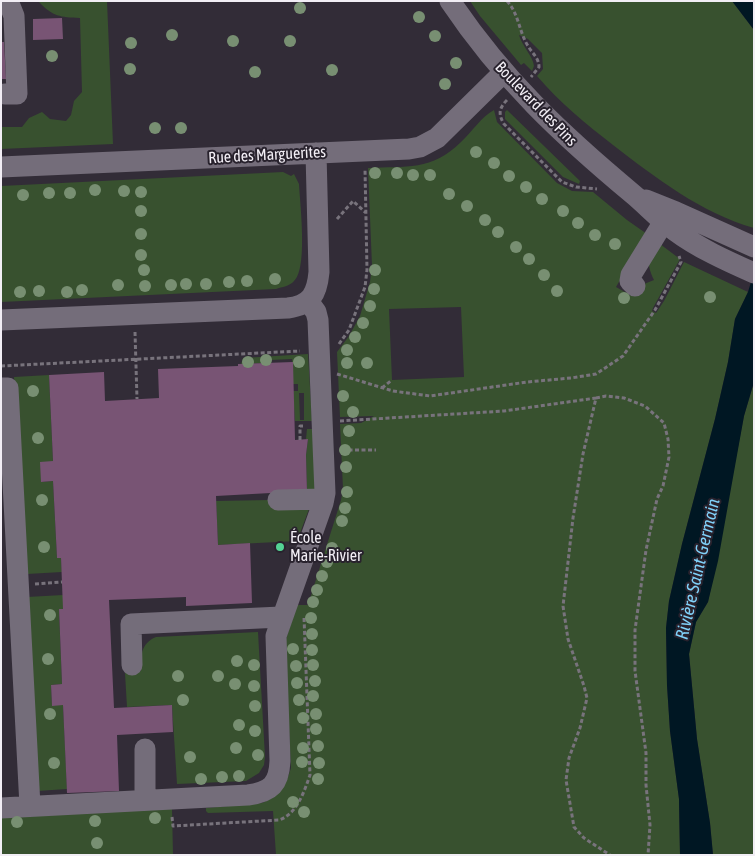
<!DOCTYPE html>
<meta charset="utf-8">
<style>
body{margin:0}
#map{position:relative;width:755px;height:856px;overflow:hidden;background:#322c37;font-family:"Asap Condensed",sans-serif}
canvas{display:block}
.frame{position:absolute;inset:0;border:2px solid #f2eef5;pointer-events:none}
</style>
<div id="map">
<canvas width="755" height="856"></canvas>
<div class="frame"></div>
</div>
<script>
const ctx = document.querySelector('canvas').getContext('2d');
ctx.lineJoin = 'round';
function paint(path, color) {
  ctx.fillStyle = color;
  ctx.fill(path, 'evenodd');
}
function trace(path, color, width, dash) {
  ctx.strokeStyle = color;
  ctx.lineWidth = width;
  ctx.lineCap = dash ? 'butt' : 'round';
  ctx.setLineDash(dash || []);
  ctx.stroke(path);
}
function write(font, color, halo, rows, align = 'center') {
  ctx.font = font + ' "Asap Condensed",sans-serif';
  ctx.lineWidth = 4;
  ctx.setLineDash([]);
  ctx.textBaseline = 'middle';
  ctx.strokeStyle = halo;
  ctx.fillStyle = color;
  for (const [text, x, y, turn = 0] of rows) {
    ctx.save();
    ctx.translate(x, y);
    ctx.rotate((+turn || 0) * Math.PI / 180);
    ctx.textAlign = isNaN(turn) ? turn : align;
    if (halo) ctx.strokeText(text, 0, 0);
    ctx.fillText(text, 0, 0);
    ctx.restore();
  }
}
const green = new Path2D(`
 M38,1H107L113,144L1,149V127H22L29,118L42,112L50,119L66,121L71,115L74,101L82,92L80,18C60,17 53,17 38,1Z
 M470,1H732L754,30V228C701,213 656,178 613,145C587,125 559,102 537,76L543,69L542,53L528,39L519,35C522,46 533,56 534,66L532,71L524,63L521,65L480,16Z
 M494,110L497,122L557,183L572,191L593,192L627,220L647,234L616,287L632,296L644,284L654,280C646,263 648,258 656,241L680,259L653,308L652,311L656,313L664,301L684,262L748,292L735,319L728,362L715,419L682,544L669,601L666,628L667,685L670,731L679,799L680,855H276L273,811L208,813L206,811V808L262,803C279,796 286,785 291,768L285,650L286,639L297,605H308L341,500L343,489L340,424L361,423L374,416L340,417L337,352L349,336L360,316L370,282L372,266L368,168C406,166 432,171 461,142C472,132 481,117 494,110ZM461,307L464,377L392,380L389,309Z
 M507,110L580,181L579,184L563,177L505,119V112Z
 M283,172L291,176L294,174L299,184C300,204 308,269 294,281C290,286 282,287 276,289L1,302V186Z
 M308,354L312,421H295L293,391H298V384H293L292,359L271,360V363L241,364L243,358ZM299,393H304V420H300Z
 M49,375L53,461L42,482L53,481L57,558H61L62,572L27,574L14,377Z
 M754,382V855H713L710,823L697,739L689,654L696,622L708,602L744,416Z
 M307,429H313L315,490L307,491L306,455L308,439H306Z
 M270,500L309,509L297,541L218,545L216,501Z
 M63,595V609L59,610L62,684L51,685L52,705H63L67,789L37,791L27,597Z
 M258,632L265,757L264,765L259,773L246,781L177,784L172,705L127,707L125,673L141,671C141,656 140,644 156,637Z
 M172,808L173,855H1V818Z`);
const water = new Path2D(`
 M732,1H754V30Z
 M754,272V382L744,416L718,561L708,602L696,622L689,654L697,739L710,823L713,855H680L679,799L670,731L667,685L666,628L669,601L682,544L715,419L728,362L735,319L748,292Z`);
const building = new Path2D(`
 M62,18L63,39L33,40V19Z
 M1,42H4L6,79H1Z
 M293,362L295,440L308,439L306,455L307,491L216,496L218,545L250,543L252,603L186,606V597L109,600L114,708L172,705L173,732L117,735L119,791L67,793L63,705L52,706L51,685L62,684L59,609H63L61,558H57L53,481L41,482L40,462L53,461L49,375L104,372L105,401L159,398L158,369L238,366V364Z`);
const path = new Path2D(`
 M507,1C519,14 519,32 528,46C532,53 539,58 539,67L531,77
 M507,100C499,108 498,114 504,124L562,182L576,187L597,189
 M337,219L353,201L366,213
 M135,332L137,399
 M339,344L349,330L365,287L367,270L365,169
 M1,366L300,351
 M337,374L393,391L430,396L527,382L571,378L596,374L623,356L655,310L681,262L679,256
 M382,388L392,380
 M596,398L606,396L624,398L645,406L664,423L668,439L669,457L663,486L657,499L646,550L635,630V671L646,753V785L650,825L648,855
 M340,421L504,411L596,398L583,454L573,518L563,606L568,639L584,686L587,698L580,728L569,758L566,780L574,827L584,838L610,855
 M300,440V426H305
 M342,450H376
 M35,584L62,582
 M172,817L173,826L279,820C297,814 304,792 310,775L304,617`);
const minor = new Path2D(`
 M450,1C503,80 562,135 634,195C648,207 660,220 674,230C698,248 727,261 754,273
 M5,94H17L14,16L8,1
 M1,167L409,149L420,147L437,138L504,72
 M646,200L676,212L754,247
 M635,286L630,281L631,275L671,210
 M1,320L288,308C311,305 317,294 319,272L316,153
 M1,388H8L30,806
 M278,500L324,499
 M132,665L131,624L281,617
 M145,800V749
 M1,808L248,795C271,792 279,784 280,761L276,636L323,503L325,493L318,320L316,312L308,301`);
const trees = [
 [300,8],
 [419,17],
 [172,35],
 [435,36],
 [233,41],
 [290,41],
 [131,43],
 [52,56],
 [456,63],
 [130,69],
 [332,70],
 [255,72],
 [445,84],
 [155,128],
 [181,128],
 [476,152],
 [494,163],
 [375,173],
 [397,173],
 [413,175],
 [430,175],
 [509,176],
 [526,187],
 [95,190],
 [124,191],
 [141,192],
 [49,193],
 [70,193],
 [449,194],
 [23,195],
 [542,199],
 [467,206],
 [141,211],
 [563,211],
 [485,220],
 [578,223],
 [498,232],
 [141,234],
 [595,235],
 [615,244],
 [516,247],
 [141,255],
 [529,259],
 [144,270],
 [375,270],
 [544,275],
 [275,279],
 [247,281],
 [229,282],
 [186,284],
 [206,284],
 [118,285],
 [171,285],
 [145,286],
 [374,289],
 [82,290],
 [39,291],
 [557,291],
 [20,292],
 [67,292],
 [710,297],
 [624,298],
 [370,306],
 [363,323],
 [355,337],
 [347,350],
 [266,360],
 [248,362],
 [299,362],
 [347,363],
 [367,363],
 [33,391],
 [343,396],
 [353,412],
 [349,431],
 [38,438],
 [345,450],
 [346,467],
 [347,492],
 [42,500],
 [345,508],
 [342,521],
 [44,547],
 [332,548],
 [327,562],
 [322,576],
 [317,590],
 [313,602],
 [50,615],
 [311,618],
 [312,634],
 [293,649],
 [312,650],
 [48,659],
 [237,661],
 [254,665],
 [313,665],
 [296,666],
 [178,676],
 [218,676],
 [315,681],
 [297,683],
 [235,684],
 [254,686],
 [313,696],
 [183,700],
 [299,700],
 [255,706],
 [50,714],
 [316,714],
 [303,718],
 [239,725],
 [316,729],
 [255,731],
 [318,746],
 [236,748],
 [303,748],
 [258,755],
 [190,757],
 [302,762],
 [54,763],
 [319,763],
 [239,776],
 [222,777],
 [201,779],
 [318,779],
 [293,802],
 [304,812],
 [155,818],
 [95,821],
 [17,822],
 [97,843]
];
const markers = [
 [280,547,5,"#54d395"]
];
const streetNames = [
 ["Boulevard des Pins",536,104,46],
 ["Rue des Marguerites",267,155,-3]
];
const poiNames = [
 ["École",290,538],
 ["Marie-Rivier",290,556]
];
const waterNames = [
 ["Rivière Saint-Germain",698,569,-77]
];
paint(green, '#38512f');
paint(water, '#001723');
paint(building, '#785474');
trace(path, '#78737c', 3, [4, 2.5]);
trace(minor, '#746d7a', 21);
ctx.fillStyle = '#788f72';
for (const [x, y] of trees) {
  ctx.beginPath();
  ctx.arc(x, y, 6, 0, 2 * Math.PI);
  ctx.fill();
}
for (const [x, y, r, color] of markers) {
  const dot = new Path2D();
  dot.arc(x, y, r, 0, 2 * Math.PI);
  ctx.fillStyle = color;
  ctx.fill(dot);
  trace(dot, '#28222d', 2);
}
write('16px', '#f2eef5', '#28222d', streetNames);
write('16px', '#f2eef5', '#28222d', poiNames, 'left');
write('italic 18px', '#80d1f9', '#28222d', waterNames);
</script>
